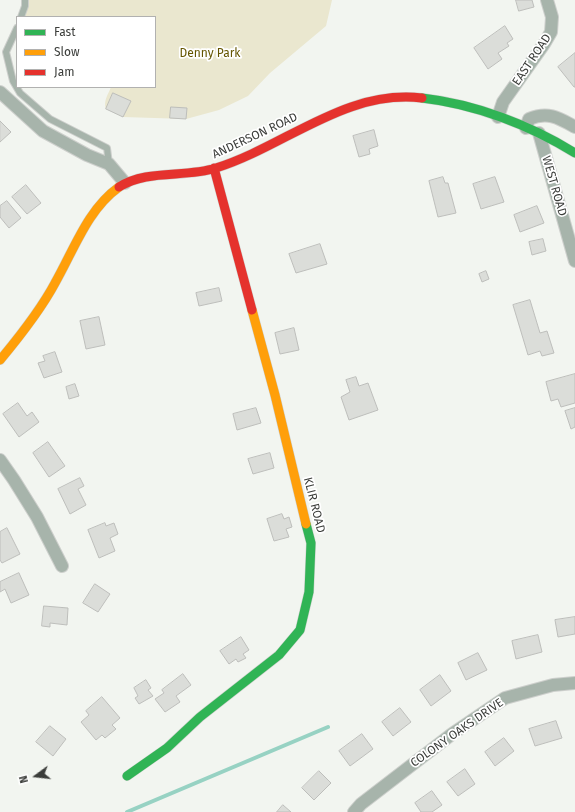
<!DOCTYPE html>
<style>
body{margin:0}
#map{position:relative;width:575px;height:812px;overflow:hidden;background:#f2f5f0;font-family:"Fira Sans",sans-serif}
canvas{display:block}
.legend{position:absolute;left:16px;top:16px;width:140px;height:72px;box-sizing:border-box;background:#fff;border:1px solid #b1b1b0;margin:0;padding:5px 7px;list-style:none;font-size:12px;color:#3b3d3a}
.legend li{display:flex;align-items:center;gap:8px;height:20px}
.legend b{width:20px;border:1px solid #b1b1b0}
.north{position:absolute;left:16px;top:756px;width:40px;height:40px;-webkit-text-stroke:3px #fff;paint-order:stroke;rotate:255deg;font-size:11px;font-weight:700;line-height:16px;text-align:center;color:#3b3d3a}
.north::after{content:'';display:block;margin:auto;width:14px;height:18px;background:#3b3d3a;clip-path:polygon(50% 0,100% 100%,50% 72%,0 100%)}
</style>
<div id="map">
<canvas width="575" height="812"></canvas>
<ul class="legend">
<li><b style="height:5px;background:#30b455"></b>Fast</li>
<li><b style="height:5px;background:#ff9f0a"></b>Slow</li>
<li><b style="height:5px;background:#e5322d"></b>Jam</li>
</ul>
<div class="north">N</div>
</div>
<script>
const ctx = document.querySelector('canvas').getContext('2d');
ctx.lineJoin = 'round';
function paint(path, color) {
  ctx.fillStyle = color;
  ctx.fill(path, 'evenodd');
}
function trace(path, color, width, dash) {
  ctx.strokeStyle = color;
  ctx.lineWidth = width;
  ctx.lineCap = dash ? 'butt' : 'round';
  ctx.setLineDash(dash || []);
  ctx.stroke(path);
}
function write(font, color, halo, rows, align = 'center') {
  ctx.font = font + ' "Fira Sans",sans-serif';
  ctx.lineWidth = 3.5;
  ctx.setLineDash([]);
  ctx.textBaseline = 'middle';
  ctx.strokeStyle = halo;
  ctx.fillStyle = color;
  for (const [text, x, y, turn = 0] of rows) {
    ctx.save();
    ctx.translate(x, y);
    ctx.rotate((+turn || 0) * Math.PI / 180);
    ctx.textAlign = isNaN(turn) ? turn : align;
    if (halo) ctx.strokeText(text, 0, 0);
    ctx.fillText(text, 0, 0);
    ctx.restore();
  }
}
const green = new Path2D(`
 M25,0H332L326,26L270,73L248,96L219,110L186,119L123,117L106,109C103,101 108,95 111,87H155V17H21Z`);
const stream = new Path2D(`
 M127,812L328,727`);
const building = new Path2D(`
 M516,0H532L534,7L519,11Z
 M505,26L513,39L507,43L509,46L498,53L502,59L488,69L474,48Z
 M575,53V87H574L558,67Z
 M113,93L131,101L123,117L106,109Z
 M171,107L187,108L186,119L170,118Z
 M0,121L11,132L0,142Z
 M374,130L378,146L369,149L370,154L359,157L353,136Z
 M443,177L445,183H448L456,213L438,217L429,181Z
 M495,177L504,202L481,209L473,184Z
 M26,185L41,203L27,214L12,197Z
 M7,201L21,218L9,228L0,217V206Z
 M537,206L544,223L520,232L514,215Z
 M543,239L546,251L532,255L529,242Z
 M320,244L327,264L296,273L289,254Z
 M486,271L489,279L482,282L479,274Z
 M219,288L222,301L199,306L196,293Z
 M530,300L540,333L547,331L554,353L542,356L540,351L528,355L513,305Z
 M99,317L105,345L86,349L80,321Z
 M294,328L299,350L280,354L275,333Z
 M55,352L62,372L44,378L38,363L45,361L43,356Z
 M575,374V403L561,407L558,399L551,401L546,382Z
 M356,377L359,386L368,383L378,410L349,420L341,397L350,392L346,380Z
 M75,384L79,396L69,399L66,387Z
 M18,403L27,416L32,412L39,422L19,437L3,414Z
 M256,408L261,423L237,430L233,414Z
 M575,408V427L571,429L565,411Z
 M48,442L65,466L49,477L33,453Z
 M270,453L274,468L253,474L248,459Z
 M80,478L84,486L78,489L86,505L70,514L58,489Z
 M282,514L284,519L289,517L292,527L286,529L289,537L274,541L267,519Z
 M105,523L106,526L114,523L118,534L110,538L115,551L99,558L88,530Z
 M7,528L20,554L2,563L0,560V532Z
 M19,573L29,595L11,603L5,589L0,592V582Z
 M95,584L110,594L98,612L83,603Z
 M44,606L68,608L67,625L50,623V627L42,626Z
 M575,617V634L558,637L555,620Z
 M538,635L542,652L516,659L512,641Z
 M241,637L249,650L243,654L246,658L238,662L236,659L229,664L220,651Z
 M478,653L487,670L466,680L458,663Z
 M183,674L191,685L176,696L180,702L165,712L155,699L164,693L162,690Z
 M440,675L451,691L431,706L420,690Z
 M146,680L151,688L148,690L153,696L139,704L135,698L138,696L134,688Z
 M102,697L120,718L112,725L116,729L105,738L102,735L96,740L81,722L89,715L86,711Z
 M400,708L411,722L393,736L382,722Z
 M556,721L562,738L535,746L529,729Z
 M50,726L66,739L53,756L36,742Z
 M362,734L373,749L350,766L339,751Z
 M504,738L514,751L495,766L485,752Z
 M465,769L475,784L458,796L447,782Z
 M319,771L331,783L314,800L302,788Z
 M432,791L442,805L432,812H421L415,803Z
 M283,805L291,812H277Z`);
const lane = new Path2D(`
 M21,17L25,6V0
 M17,28L6,52L13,81L20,93L50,119L107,148L109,164`);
const street = new Path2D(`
 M0,92L43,131L87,155L109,164L125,183
 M498,117L503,102L544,44L551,32L552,17L547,0
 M526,128L529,119C548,111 559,118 575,127
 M539,133L575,261
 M0,460L14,480L37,517L62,566
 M354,812L361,804L452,734L505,698L553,685L575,683`);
const fast = new Path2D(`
 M422,98C475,104 530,125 575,153
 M127,776L167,748L200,717L279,655L300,630L309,592L311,543L306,524`);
const slow = new Path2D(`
 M252,310L275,395L306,524
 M0,360C20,336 40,311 55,283C74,250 87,210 119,187`);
const jam = new Path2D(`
 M214,168L252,310
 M119,187C147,169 185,178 216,168C286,146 345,89 422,98`);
const parkNames = [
 ["Denny Park",210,54]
];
const streetNames = [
 ["EAST ROAD",532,60,-56],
 ["ANDERSON ROAD",255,136,-25],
 ["WEST ROAD",554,186,74],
 ["KLIR ROAD",314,505,76],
 ["COLONY OAKS DRIVE",457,733,-35]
];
paint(green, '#eae7cf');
trace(stream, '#97d2c3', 4);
paint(building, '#dbddd9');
trace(building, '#bdbebb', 1);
trace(lane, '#cdcfcc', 8);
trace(street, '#cdcfcc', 14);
trace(fast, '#cdcfcc', 10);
trace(slow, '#cdcfcc', 10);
trace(jam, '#cdcfcc', 10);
trace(lane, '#a7b4ab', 6);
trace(street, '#a7b4ab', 12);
trace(fast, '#30b455', 9);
trace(slow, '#ff9f0a', 9);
trace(jam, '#e5322d', 9);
write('12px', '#645500', '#fff', parkNames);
write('12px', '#3b3d3a', '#fff', streetNames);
</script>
